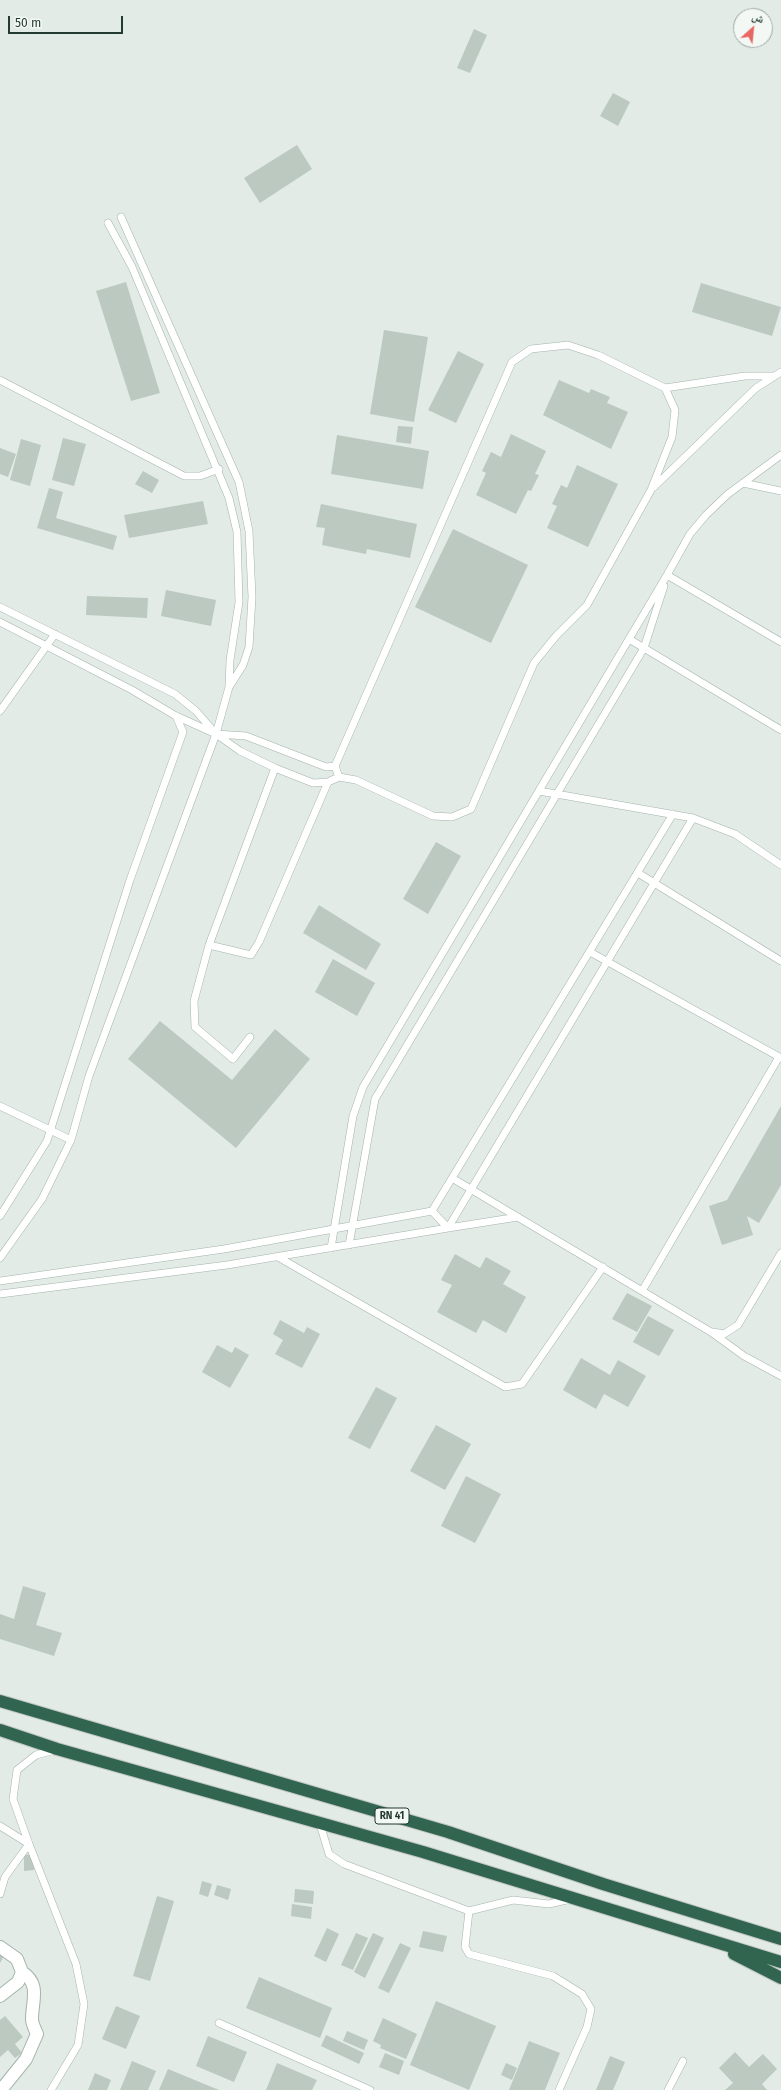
<!DOCTYPE html>
<meta charset="utf-8">
<style>
body{margin:0}
#map{position:relative;width:781px;height:2090px;overflow:hidden;background:#e2ebe5;font-family:"Fira Sans","Noto Naskh Arabic",sans-serif}
canvas{display:block}
.north{position:absolute;left:733px;top:8px;width:40px;height:40px;box-sizing:border-box;background:#f3f8f4;border:1px solid #a0aca5;border-radius:50%;rotate:27deg;font-size:11px;font-weight:700;line-height:16px;text-align:center;color:#243b2f}
.north::after{content:'';display:block;margin:auto;width:14px;height:18px;background:#e76765;clip-path:polygon(50% 0,100% 100%,50% 72%,0 100%)}
.scale{position:absolute;left:8px;top:16px;width:115px;height:18px;box-sizing:border-box;border:2px solid #243b2f;border-top:0;padding-left:5px;font-size:12px;line-height:14px;white-space:nowrap;color:#243b2f;-webkit-text-stroke:3px #f3f8f4;paint-order:stroke}
</style>
<div id="map">
<canvas width="781" height="2090"></canvas>
<div class="north">ش</div>
<div class="scale">50 m</div>
</div>
<script>
const ctx = document.querySelector('canvas').getContext('2d');
ctx.lineJoin = 'round';
function paint(path, color) {
  ctx.fillStyle = color;
  ctx.fill(path, 'evenodd');
}
function trace(path, color, width, dash) {
  ctx.strokeStyle = color;
  ctx.lineWidth = width;
  ctx.lineCap = dash ? 'butt' : 'round';
  ctx.setLineDash(dash || []);
  ctx.stroke(path);
}
function write(font, color, halo, rows, align = 'center') {
  ctx.font = font + ' "Fira Sans",sans-serif';
  ctx.lineWidth = 4;
  ctx.setLineDash([]);
  ctx.textBaseline = 'middle';
  ctx.strokeStyle = halo;
  ctx.fillStyle = color;
  for (const [text, x, y, turn = 0] of rows) {
    ctx.save();
    ctx.translate(x, y);
    ctx.rotate((+turn || 0) * Math.PI / 180);
    ctx.textAlign = isNaN(turn) ? turn : align;
    if (halo) ctx.strokeText(text, 0, 0);
    ctx.fillText(text, 0, 0);
    ctx.restore();
  }
}
const building = new Path2D(`
 M474,29L487,35L470,73L457,68Z
 M613,93L630,102L618,126L600,116Z
 M297,145L312,169L260,203L244,178Z
 M126,282L160,393L131,401L96,291Z
 M701,283L781,307L772,336L692,312Z
 M384,330L428,337L414,422L370,414Z
 M458,351L484,364L456,423L428,410Z
 M559,380L589,393L591,389L610,397L607,403L628,412L611,449L543,415Z
 M398,426L413,427L411,444L396,442Z
 M511,434L546,451L535,474L539,475L531,491L528,490L516,514L476,495L486,473L482,471L491,452L501,457Z
 M337,435L429,451L423,489L331,474Z
 M63,438L86,444L74,486L52,480Z
 M21,439L41,445L30,486L10,480Z
 M0,448L16,454L8,477L0,474Z
 M577,465L618,484L588,547L547,528L557,506L552,504L561,485L567,488Z
 M143,471L159,480L152,493L135,484Z
 M49,488L63,492L56,518L117,536L113,550L37,528Z
 M203,501L208,524L129,538L124,515Z
 M321,504L417,524L410,558L367,549L366,554L322,545L325,528L316,527Z
 M453,529L528,565L491,643L415,607Z
 M166,590L216,600L211,626L161,616Z
 M87,596L148,598L147,618L86,615Z
 M436,842L461,856L428,914L403,899Z
 M319,905L381,944L366,970L303,933Z
 M333,959L375,983L357,1016L315,992Z
 M160,1021L232,1080L275,1029L310,1059L236,1148L128,1059Z
 M781,1106V1185L759,1223L747,1216L753,1235L722,1245L709,1206L727,1200Z
 M455,1254L480,1268L486,1257L511,1271L503,1284L526,1297L506,1333L483,1320L476,1333L437,1312L452,1285L441,1280Z
 M627,1293L652,1306L637,1332L612,1319Z
 M648,1316L674,1330L659,1356L633,1342Z
 M280,1320L304,1333L307,1327L320,1334L302,1368L275,1354L283,1340L273,1334Z
 M217,1345L232,1353L235,1347L249,1355L230,1388L202,1372Z
 M581,1358L610,1375L618,1360L646,1376L628,1407L604,1394L596,1409L563,1390Z
 M376,1387L397,1398L370,1449L348,1438Z
 M436,1425L471,1444L445,1490L410,1471Z
 M466,1476L501,1494L475,1543L441,1526Z
 M23,1586L46,1593L36,1625L62,1633L54,1656L0,1639V1614L14,1619Z
 M33,1854L34,1870L24,1871V1855Z
 M202,1881L212,1884L208,1897L199,1894Z
 M217,1885L231,1889L228,1900L214,1895Z
 M295,1889L314,1891L313,1904L294,1902Z
 M157,1896L174,1901L150,1981L133,1976Z
 M292,1904L312,1907L311,1919L291,1916Z
 M327,1928L339,1934L326,1962L314,1956Z
 M423,1931L447,1936L443,1952L419,1947Z
 M356,1933L368,1938L353,1970L341,1965Z
 M373,1933L384,1938L365,1978L354,1972Z
 M400,1943L411,1948L389,1993L378,1988Z
 M0,1951L5,1954L0,1963Z
 M259,1977L332,2008L320,2038L246,2008Z
 M436,2001L496,2026L469,2090L410,2065Z
 M116,2006L140,2016L126,2049L102,2039Z
 M5,2016L23,2037L15,2044L22,2053L15,2058L8,2050L0,2057V2020Z
 M383,2018L417,2034L406,2059L380,2048L381,2045L373,2041Z
 M347,2031L368,2040L364,2050L343,2041Z
 M326,2035L364,2053L359,2064L321,2046Z
 M208,2036L247,2052L234,2082L196,2066Z
 M529,2041L560,2053L545,2090H509Z
 M735,2052L749,2067L763,2054L777,2069L762,2084L767,2090H725L733,2083L719,2068Z
 M385,2053L404,2061L399,2075L379,2067Z
 M610,2056L625,2062L613,2090H596Z
 M132,2061L156,2071L148,2090H120Z
 M277,2063L317,2080L312,2090H266Z
 M506,2063L517,2068L512,2080L501,2075Z
 M168,2069L219,2090H159Z
 M95,2073L111,2080L107,2090H88Z`);
const lane = new Path2D(`
 M121,217L239,482L249,531L252,597L249,647L243,665L229,687
 M0,380L184,476H200L219,469
 M665,388L745,376H774
 M743,483L781,491
 M654,487L756,388L781,372
 M667,575L781,642
 M0,607L175,694L196,711L216,734L246,736L326,767L335,766
 M0,622L132,690L176,716L216,734L240,751L275,768L313,783L328,782
 M629,639L781,730
 M0,711L55,634
 M539,791L693,818L735,834L781,865
 M638,873L781,961
 M209,945L251,955L259,942L328,782L339,777L356,780L433,816L452,817L471,809L534,663L556,636L587,605L651,490L672,437L675,410L665,388L598,355L568,345L531,349L512,362L335,766L339,777
 M590,952L781,1058
 M250,1037L233,1059L195,1027L194,1001L209,945L275,768
 M0,1106L71,1140
 M452,1178L711,1332L744,1356L781,1376
 M432,1211L448,1228L518,1217
 M0,1216L47,1141L130,880L183,732L176,716
 M349,1245L375,1099L644,648L664,586
 M331,1248L353,1116L363,1087L667,575L690,534L706,515L728,494L781,455
 M278,1257L505,1387L522,1384L603,1267
 M0,1258L42,1199L71,1140L89,1076L216,734L229,687L230,660L239,602L237,532L229,498L132,267L108,223
 M0,1281L224,1249L432,1211L673,814
 M642,1291L779,1057
 M0,1294L227,1265L448,1228L693,818
 M713,1332L724,1334L738,1325L781,1253
 M320,1824L329,1854L344,1864L469,1911L513,1900L549,1904L571,1899
 M0,1826L29,1844L13,1799L17,1770L36,1755L55,1750
 M29,1844L76,1964L84,2004L78,2045L51,2090
 M0,1894L5,1877L29,1844
 M469,1911L465,1947L469,1954L553,1976L582,1994L591,2009L587,2027L559,2090
 M219,2023L370,2090
 M668,2090L683,2061`);
const street = new Path2D(`
 M0,1947L17,1959L22,1972L18,1982L0,1996
 M1,2090L26,2059L37,2034C35,2029 32,2024 32,2019C32,2001 41,1984 22,1972`);
const highway = new Path2D(`
 M0,1701L448,1832L603,1884L781,1939
 M0,1730L57,1749L423,1852L781,1962
 M734,1954L781,1978`);
const shields = [
 [392,1816,34]
];
const shieldNames = [
 ["RN 41",392,1816]
];
paint(building, '#bbc9c0');
trace(lane, '#a5b3ab', 8);
trace(street, '#a5b3ab', 14);
trace(highway, '#c2c8c5', 14);
trace(lane, '#fff', 7);
trace(street, '#fff', 12);
trace(highway, '#32654f', 12);
for (const [x, y, w] of shields) {
  const box = new Path2D();
  box.roundRect(x - w / 2, y - 8, w, 16, 3);
  ctx.fillStyle = '#f3f8f4';
  ctx.fill(box);
  trace(box, '#243b2f', 1);
}
write('bold 10px', '#243b2f', null, shieldNames);
</script>
